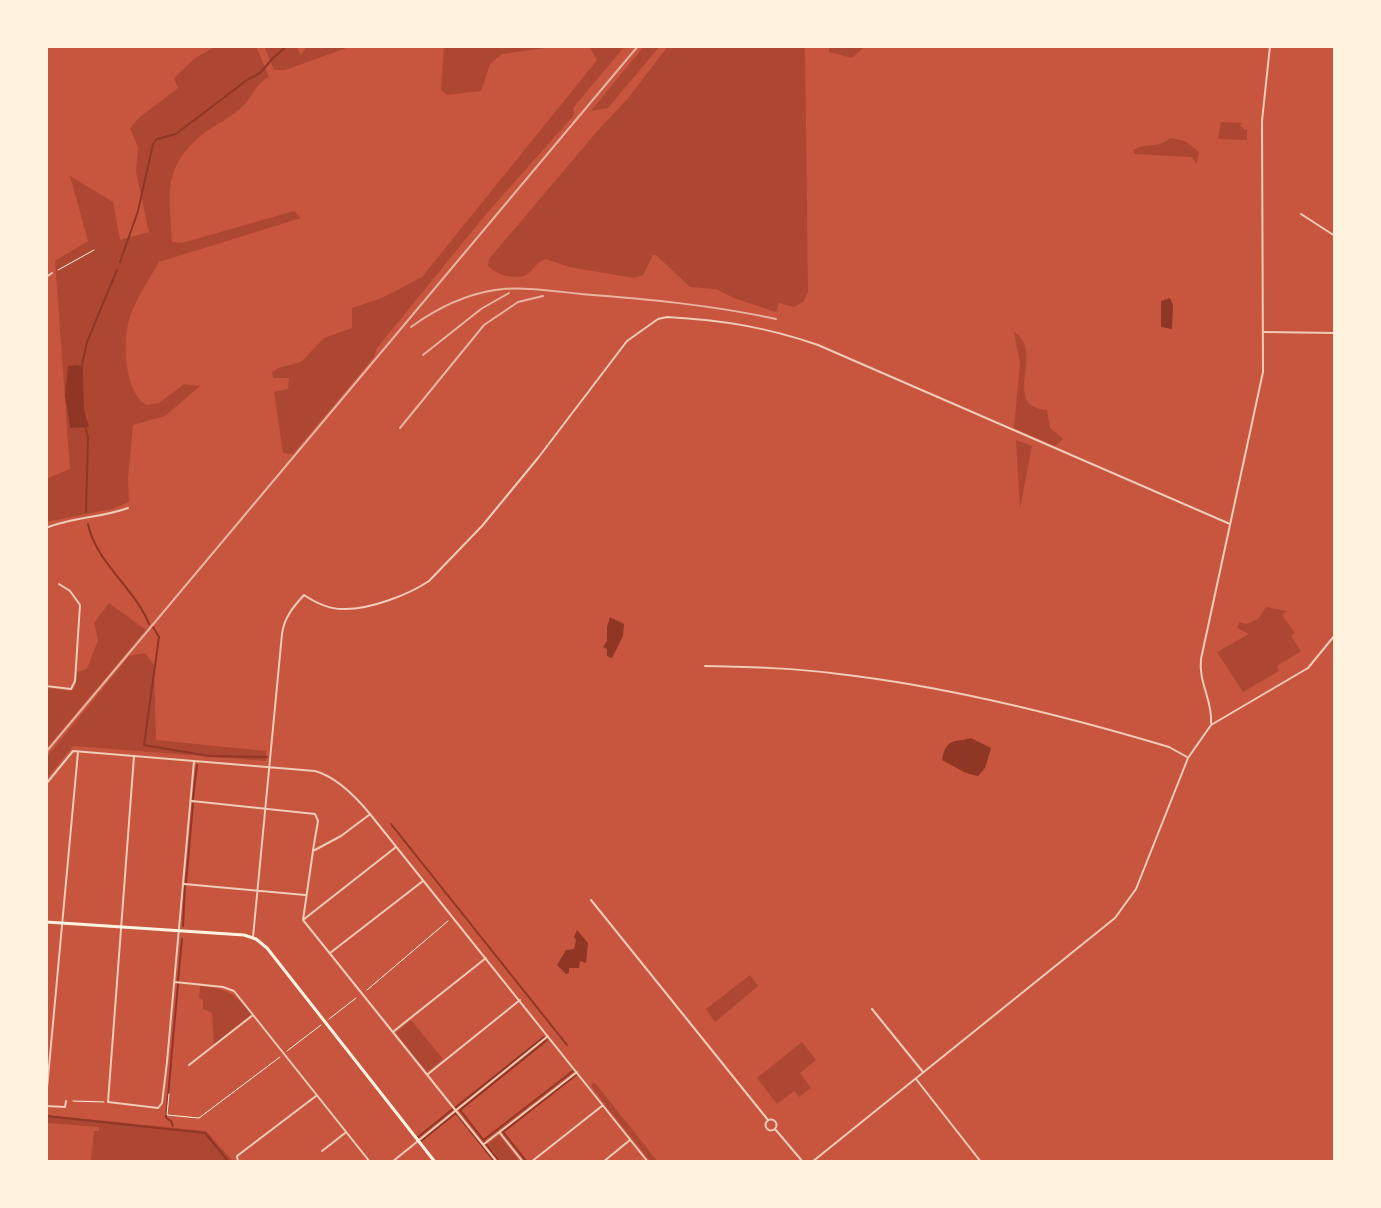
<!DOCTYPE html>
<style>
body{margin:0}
#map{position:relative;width:1381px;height:1208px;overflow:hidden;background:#c8553d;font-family:Bitter,serif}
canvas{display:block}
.frame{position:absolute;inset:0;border:48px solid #fff3e0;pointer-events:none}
</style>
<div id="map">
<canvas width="1381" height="1208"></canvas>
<div class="frame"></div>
</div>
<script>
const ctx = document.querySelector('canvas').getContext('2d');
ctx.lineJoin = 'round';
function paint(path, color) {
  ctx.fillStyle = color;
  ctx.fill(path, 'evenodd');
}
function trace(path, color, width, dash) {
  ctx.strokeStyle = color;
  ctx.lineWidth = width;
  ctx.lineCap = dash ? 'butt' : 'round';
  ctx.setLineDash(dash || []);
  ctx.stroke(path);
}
const green = new Path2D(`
 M216,46H256L269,77C255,84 254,95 244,105C231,118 212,126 198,138C160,173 171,198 172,242L182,243L294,211L301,218L159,262C149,280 133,302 128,324C123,347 125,391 146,405L159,403L184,384L200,386L165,416L133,425L128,479L129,502L112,509L46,522V479L70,469L55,261L88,241L70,176L113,202L120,240L149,232L136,172L138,147L130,128L140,117L178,88L174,78L194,59ZM77,365L83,368L84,408L88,419L69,423L65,395L68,367Z
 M264,46H296L301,55L307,46H352L285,70H274Z
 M444,46H560L502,54L490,64L481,91L447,95L441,90Z
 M589,46H625L573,108L574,115L487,213L377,348L374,357L293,454L283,453L274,392L288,389L289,378H273L272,372L278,368L301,362L324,338L352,328V308L382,298L422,277L597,60Z
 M644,46H660L608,108L591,111Z
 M668,46H805L808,292L803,302L794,307L779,303L776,312L734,298L716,289L690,287L656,255H653L643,275L634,278L569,267L546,259C536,262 534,270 526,275C515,280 496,275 488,266L489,259L600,128L629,97Z
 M829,46H865L852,58L829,52Z
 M1221,122L1243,123L1240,125L1245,130L1247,129V140L1218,139Z
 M1170,138L1185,141L1199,152L1197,164L1191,157L1135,154L1133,150C1146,142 1158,149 1170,138Z
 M1014,332C1046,351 1000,407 1047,410L1050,428L1063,439L1055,446L1014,428L1020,363Z
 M1016,440L1032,446L1020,509Z
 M109,603L146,630L46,749V688L72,691L75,687L77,672L87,669L98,640L94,623Z
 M1266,607L1287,611L1282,615L1295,633L1291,636L1301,651L1277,666L1279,671L1243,692L1217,652L1249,634L1237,628L1239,622L1246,624L1258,619Z
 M145,653L154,665L156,740L266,751V761L73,746L46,780V758L129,656Z
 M750,975L758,986L715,1022L706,1009Z
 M200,986C229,989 232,992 252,1014L214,1045L212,1013L203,1009V1000L199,998Z
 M411,1020L443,1059L427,1072L396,1033Z
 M802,1042L816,1060L800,1073L811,1088L799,1097L794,1091L777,1104L757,1078Z
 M593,1083L596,1084L658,1162H651L605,1105L606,1103H604L591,1086Z
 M46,1115L206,1131L234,1162H91L94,1131H99V1127L46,1123Z
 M499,1135L520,1162H502L488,1144Z`);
const water = new Path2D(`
 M1170,298L1173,305L1172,329L1161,327V301Z
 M77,365L83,367L84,408L89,427L70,428L65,395L68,366Z
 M610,617L624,624L623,636L612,658L607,656V649L603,647L607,641V627Z
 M971,738L991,748L985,768L978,776L966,773L942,760C946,737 955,743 971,738Z
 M577,930L588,943L586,963L580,961L579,968H569V973L566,974L557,965L566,950L574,949L576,940L574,937Z`);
const stream = new Path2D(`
 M120,262L138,211L153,144L157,139L176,134L247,80L260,73L273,58L287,46
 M81,369L87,342L117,270
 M85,426L88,437L86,512
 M88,524C96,563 135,588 149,624
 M153,627L159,637L144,745L209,756L267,757
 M193,799L197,765
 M391,824L567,1045
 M186,883L193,804
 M183,926L185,886
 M178,981L182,939
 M171,1061L178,984
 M171,1063L166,1118L171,1121L173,1126
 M456,1107L544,1037
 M46,1116L205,1133L229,1162
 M418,1137L453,1109
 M485,1139L573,1071
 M421,1141L456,1113L495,1162
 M485,1142L460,1110L547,1040
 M486,1144L500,1162
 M527,1162L503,1132L576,1075`);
const path = new Path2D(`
 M58,270L94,250
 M367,990L448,921
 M329,1019L356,998
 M287,1051L321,1025
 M169,1094L167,1115L199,1118L280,1057
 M73,1101L104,1102`);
const minor = new Path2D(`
 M1301,214L1335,236
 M46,277L52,273
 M1264,332L1335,333
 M46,528C72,517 101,518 128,508
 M705,666C750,667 795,668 839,674C951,687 1062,715 1169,747L1187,757
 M46,686L71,689L75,681L80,605L70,591L59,584
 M134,756L108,1102L158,1108L162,1103L167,1062L194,761
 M46,784L73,751L315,771C337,777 356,797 370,814L648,1162
 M192,801L315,814L318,821L313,850
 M369,815L341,836L313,851L303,920L497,1162
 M184,884L305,895
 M591,900L768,1120
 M303,920L396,847
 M253,937L282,634C284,618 293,607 304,595C316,603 330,610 345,609C371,609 408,595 429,581L482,526L538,458L627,341L658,319L667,317C722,320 766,327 818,345L1230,524
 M330,953L423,881
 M175,982L223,987L234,991L370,1162
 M872,1009L923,1072
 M394,1031L486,958
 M189,1065L253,1015
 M428,1074L520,1000
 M916,1079L981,1162
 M46,1099L78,752
 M46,1106L65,1107L66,1101
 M765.5 1125a5.5 5.5 0 1 1 11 0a5.5 5.5 0 1 1-11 0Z
 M775,1129L803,1162
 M500,1133L523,1162
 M484,1144L577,1072
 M322,1151L345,1133
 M238,1162L237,1156L316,1096
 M392,1162L548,1036
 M531,1162L602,1106
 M603,1162L630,1140`);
const tertiary = new Path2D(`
 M1211,723C1213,701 1198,682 1201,659L1263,372L1262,121L1270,46
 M812,1162L1115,918L1136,889L1188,758L1211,725L1308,668L1335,635`);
const secondary = new Path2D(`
 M46,922L244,935L256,939L267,948L435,1162`);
const rail = new Path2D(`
 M411,327C437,308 463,295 495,290C523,286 553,291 581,294C646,299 712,305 776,319
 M423,355L481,309L509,293
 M400,428L484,325L518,302L543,296
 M46,752L638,46`);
paint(green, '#ae4732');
paint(water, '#8f3625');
trace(stream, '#8f3625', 2);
trace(path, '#fff3e0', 1);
trace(minor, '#f1ccb7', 2);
trace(tertiary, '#f1ccb7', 2);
trace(secondary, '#fff3e0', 3);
trace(rail, '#e9b49f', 2);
</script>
